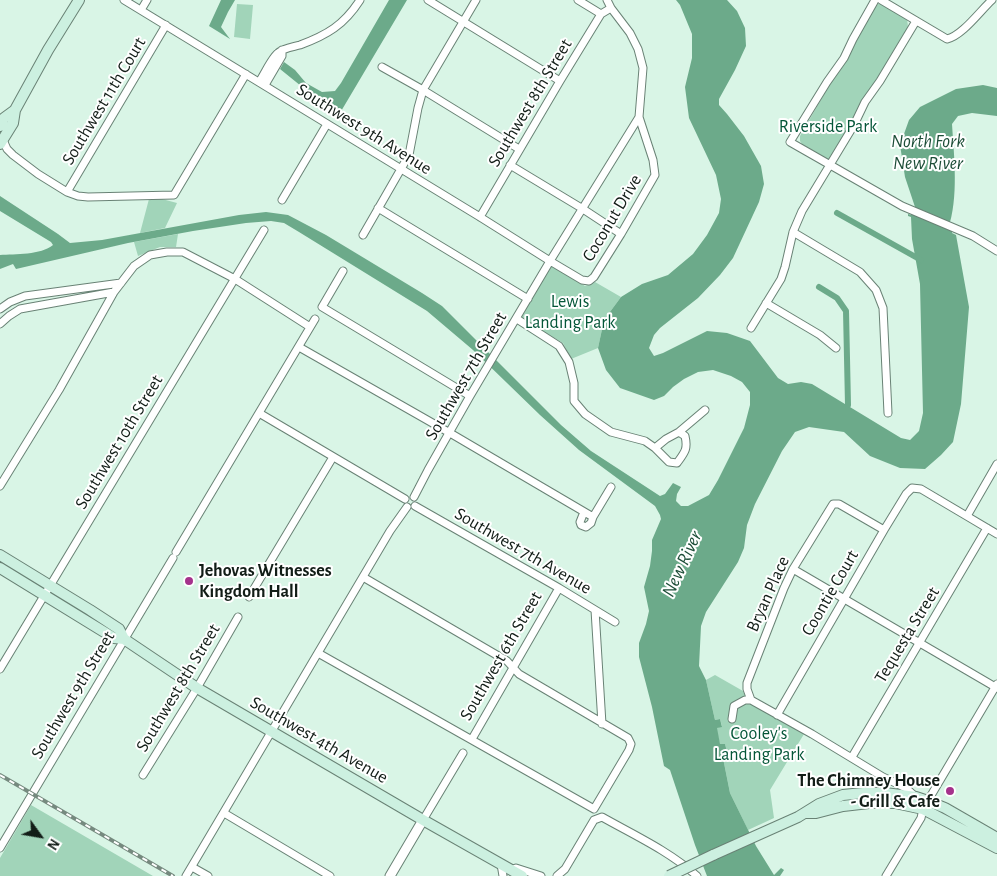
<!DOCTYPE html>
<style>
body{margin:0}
#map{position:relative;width:997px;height:876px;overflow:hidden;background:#d9f5e6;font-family:"Alegreya Sans",sans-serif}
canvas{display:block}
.north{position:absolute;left:15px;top:811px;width:50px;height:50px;-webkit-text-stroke:4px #fff;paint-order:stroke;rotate:122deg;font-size:14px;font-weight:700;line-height:20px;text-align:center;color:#121d17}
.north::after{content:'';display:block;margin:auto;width:18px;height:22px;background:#121d17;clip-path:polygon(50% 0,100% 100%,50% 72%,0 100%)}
</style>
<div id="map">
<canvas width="997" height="876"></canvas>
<div class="north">N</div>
</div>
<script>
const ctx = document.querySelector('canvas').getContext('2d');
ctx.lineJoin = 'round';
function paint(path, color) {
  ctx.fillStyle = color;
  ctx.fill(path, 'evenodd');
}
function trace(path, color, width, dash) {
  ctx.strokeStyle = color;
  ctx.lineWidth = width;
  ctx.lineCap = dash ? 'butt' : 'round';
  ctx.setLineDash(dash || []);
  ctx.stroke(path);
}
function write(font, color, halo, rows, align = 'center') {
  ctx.font = font + ' "Alegreya Sans",sans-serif';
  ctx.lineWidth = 4;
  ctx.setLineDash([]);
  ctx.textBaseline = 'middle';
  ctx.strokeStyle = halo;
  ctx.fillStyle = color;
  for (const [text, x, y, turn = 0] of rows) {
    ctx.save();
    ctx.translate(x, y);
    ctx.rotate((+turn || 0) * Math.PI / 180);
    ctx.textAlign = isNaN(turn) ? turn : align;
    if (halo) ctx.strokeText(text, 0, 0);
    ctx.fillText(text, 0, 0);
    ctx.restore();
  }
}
const green = new Path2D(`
 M237,4L253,5L250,39L234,37Z
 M878,4H882L907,18L908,27L835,155L830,159H824L805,149L800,141V136L875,6Z
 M149,199H162L177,203L165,228L140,233Z
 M178,234L176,247H160L138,256L134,242Z
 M551,265L585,286L595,282L621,297L604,320L598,348L571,359L563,343L520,318Z
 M715,675L743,691L747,700L804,734L770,790L774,818L748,830L730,793L722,753L727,752L725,744L720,745L716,728L722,726L720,719L715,720L706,680Z
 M31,805L153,876H0V858Z`);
const water = new Path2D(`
 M221,0H235L228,12L221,27L230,39L209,26Z
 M389,0H407L340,113L322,103L280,69L284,62L295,70L306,83L322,92L335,91L341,83Z
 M676,0H727L737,11L745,28L746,46L735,70L719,99V105L727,114L744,136L761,166L764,184L759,202L733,258L720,275L698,298L660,328L654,335L649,348L654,356L663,353L707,331L727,333L750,341L778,378L788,384L801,382L812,384L901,438L910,440L919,431L923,413L920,284L912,239L911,217L908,216V214L912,215L915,207L905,177L900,145L909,120L920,107L956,89L983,85L997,88V116L972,113L958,116L952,124C954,156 959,198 948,229L952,231V233L956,235L969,307L961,404L953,442L941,455L925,469L900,468L870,456L844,432L809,427L795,432L782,451L755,504L747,525L744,548L738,562L706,612L701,626L699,666L706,680L715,720L720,719L722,727L717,728L720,744H725L727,752L722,753L730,793L756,846L774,875L781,868L784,870L780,876H707L695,845L670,770L664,766L652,707L639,657V643L646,624L649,611L644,587L650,566L652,551V540L661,519L660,515L655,506L579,450L540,415L473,350L427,311L299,232L284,223L271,221L246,223L193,231L128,243L16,269L13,264L0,269V255C15,254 41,255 53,245L51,242L0,211V196L58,234L70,243L102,240L239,215L266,212L288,215L326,235L422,293L442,306L561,425L591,451L660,496L665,494L673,483L681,487L677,494L676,501L681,506H688L709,495L718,480L744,428L750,405V392L742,382L731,376L713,370L698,372L684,379L673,387L664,396L654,400L620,388L606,370L598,348L604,320L621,297L642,284L668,275L693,254L707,235L719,213L721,199L716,175L689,118L685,87L692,58V34L680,5Z`);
const canal = new Path2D(`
 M837,213L921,260
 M819,287L837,298L846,311L848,405`);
const minor = new Path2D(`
 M124,0L480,217L550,261L582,280L589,281L594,277L621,234L655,175L653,160L639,117L643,68L638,49L630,33L611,8L607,0
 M428,0L560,81
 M578,0L601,14
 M875,0L853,39L844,58L827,82L790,142L902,206L973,236L997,251
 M881,0L947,39C962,36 980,11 992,0
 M141,10L147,0
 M382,67L423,90L519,149
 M259,82C264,75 272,57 278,53C283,48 293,47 300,45C327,35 344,25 360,0
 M265,85L282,56V50
 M3,140L7,149L13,155L38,174L67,192L78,196L88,197L174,195L246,74
 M510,165L583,209L621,234
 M67,192L166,25
 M282,200L327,124
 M378,208L528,299
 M480,217L560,81L601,14L611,8
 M793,232L860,272L876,290L883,308L888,413
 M363,235L409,155L418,108L423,90L476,0
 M343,271L322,307L470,396
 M766,303L820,335L836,348
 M0,309L10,302L25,296L121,283
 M517,319L559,346L569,362L574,383V401L585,414L611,432L645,441L655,448
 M0,324L9,316L20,309L114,292
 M751,328L781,279L785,267L793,232L802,211L854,125L865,102L880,81L916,21
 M299,347L450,433L593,517
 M259,413L405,499
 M679,432L685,436C688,449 685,452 677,463L669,462L655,448L666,439Z
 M679,432L705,410
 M0,486L59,390L114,292L134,266L150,255L167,252H183L235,279L310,327
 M414,497L428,470L470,396L550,261L639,117
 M415,506L559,588L615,622
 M584,512L580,522L581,525L586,527L591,523L593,517L611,487
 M967,516L997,464
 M176,552L315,319
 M793,569L997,688
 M249,597L333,457
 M595,610L602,724
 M318,653L594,809L629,750L631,744L628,738L519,674L507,661L363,577
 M0,669L264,230
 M751,700L747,689V683L784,588L793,569L833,504H839L884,530
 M777,715L884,530L906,494L912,488L921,489L997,534
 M732,719L734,706L745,700H751L812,734L883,777L906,788L916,797
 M472,739L559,588
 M852,757L987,528
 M143,775L197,688L238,617
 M224,813L330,876
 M423,820L463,753
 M0,848L173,558
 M501,864L503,876
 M192,867L208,876
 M513,869L516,868L541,876
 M186,876L390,531L407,507
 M557,876L565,869L594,820L602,817C634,835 669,851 697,876
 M886,876L921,818L923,809L997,684`);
const tertiary = new Path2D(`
 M390,876L423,820`);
const secondary = new Path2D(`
 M0,126L4,118L15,110
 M0,144L13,123L15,110L48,50L79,0
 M0,555L90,610L119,629L124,639
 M0,568L114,638L124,639L197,688L423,820L522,876
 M807,813H816L843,806L869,803H895L923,809L997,848
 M713,855L798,817L819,804L843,795L863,793H885L916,797L928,801L945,808L997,838`);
const rail = new Path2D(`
 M0,775L173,876`);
const secondaryBridge = new Path2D(`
 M669,876L713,855`);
const markers = [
 [189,581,5,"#a5328c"],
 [950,791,5,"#a5328c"]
];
const streetNames = [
 ["Southwest 11th Court",104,101,-59],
 ["Southwest 8th Street",530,103,-59],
 ["Southwest 9th Avenue",364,129,32],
 ["Coconut Drive",612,218,-59],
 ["Southwest 7th Street",466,376,-60],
 ["Southwest 10th Street",119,442,-59],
 ["Southwest 7th Avenue",523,551,30],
 ["Coontie Court",830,593,-60],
 ["Bryan Place",768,594,-66],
 ["Tequesta Street",907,635,-59],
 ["Southwest 6th Street",501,656,-60],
 ["Southwest 8th Street",178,688,-59],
 ["Southwest 9th Street",73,695,-59],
 ["Southwest 4th Avenue",319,740,30]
];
const parkNames = [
 ["Riverside Park",828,127],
 ["Lewis",570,302],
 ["Landing Park",570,323],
 ["Cooley's",759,734],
 ["Landing Park",759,755]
];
const poiNames = [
 ["Jehovas Witnesses",199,571],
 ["Kingdom Hall",199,592],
 ["The Chimney House",940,781,"right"],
 ["- Grill & Cafe",940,802,"right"]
];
const waterNames = [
 ["North Fork",928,141],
 ["New River",928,163],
 ["New River",682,564,-65]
];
paint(green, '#a1d4b9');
paint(water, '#6caa8a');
trace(canal, '#6caa8a', 6);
trace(minor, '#698275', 9);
trace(tertiary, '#698275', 11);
trace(secondary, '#698275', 12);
trace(minor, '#fff', 7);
trace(tertiary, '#fff', 9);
trace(secondary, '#ccf0e0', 10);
trace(rail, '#768a7f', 4);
trace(rail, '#fff', 2, [5.5]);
trace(secondaryBridge, '#698275', 12, []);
trace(secondaryBridge, '#ccf0e0', 10);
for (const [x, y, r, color] of markers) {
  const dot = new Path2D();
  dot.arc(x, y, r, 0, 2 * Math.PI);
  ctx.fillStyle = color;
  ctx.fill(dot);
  trace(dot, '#fff', 2);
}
write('18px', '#121d17', '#fff', streetNames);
write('18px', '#045638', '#fff', parkNames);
write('bold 18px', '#121d17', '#fff', poiNames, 'left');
write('italic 19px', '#1d4e38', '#fff', waterNames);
</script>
